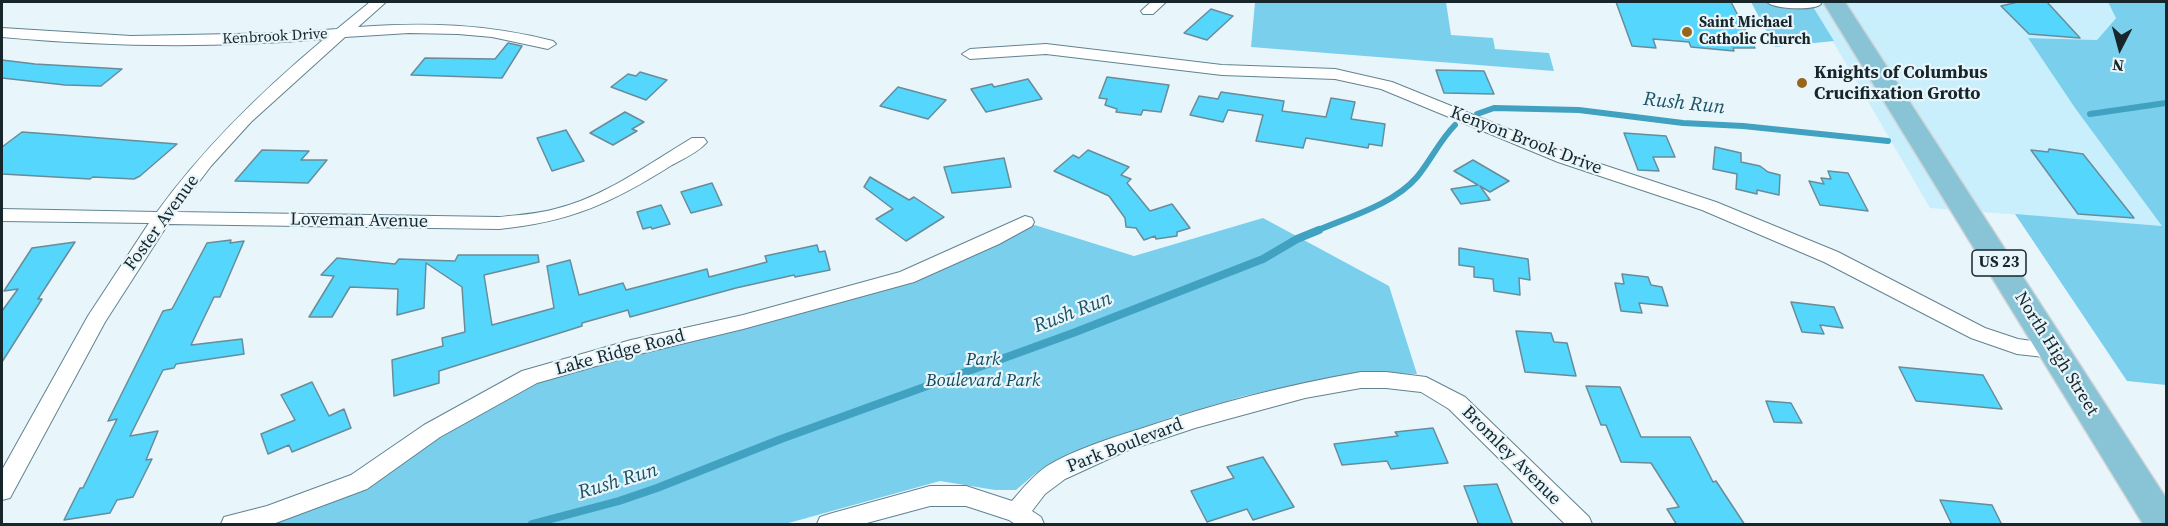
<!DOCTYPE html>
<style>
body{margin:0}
#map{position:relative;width:2168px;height:526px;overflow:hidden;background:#e8f6fc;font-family:"Source Serif 4",serif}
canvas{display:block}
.frame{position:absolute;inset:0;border:3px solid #17262b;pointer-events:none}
.north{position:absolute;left:2090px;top:18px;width:60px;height:60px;-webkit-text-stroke:4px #e8f6fc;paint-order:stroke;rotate:186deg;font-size:16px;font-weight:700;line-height:24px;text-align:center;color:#17262b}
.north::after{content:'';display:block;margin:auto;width:21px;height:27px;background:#17262b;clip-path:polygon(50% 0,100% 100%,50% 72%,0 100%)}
</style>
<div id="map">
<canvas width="2168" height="526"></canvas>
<div class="frame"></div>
<div class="north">N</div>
</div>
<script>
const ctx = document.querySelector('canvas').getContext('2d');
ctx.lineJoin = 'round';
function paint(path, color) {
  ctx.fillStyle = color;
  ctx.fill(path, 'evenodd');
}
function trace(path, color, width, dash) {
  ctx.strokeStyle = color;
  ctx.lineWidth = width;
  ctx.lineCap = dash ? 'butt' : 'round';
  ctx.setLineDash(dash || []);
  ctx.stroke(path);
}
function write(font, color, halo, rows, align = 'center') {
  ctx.font = font + ' "Source Serif 4",serif';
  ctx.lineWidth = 4.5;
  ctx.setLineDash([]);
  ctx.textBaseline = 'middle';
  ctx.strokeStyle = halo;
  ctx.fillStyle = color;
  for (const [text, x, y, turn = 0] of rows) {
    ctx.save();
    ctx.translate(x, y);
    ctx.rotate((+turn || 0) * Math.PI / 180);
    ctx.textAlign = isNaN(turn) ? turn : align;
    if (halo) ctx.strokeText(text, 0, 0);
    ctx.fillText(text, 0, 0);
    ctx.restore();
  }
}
const built = new Path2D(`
 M1810,2H2108L2116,17L2097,40L2028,38L2075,108L2163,226L1930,208Z`);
const green = new Path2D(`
 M1255,2H1446L1451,35L1493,38L1495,49L1549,53L1554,71L1251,47Z
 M1751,2H1810L1834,41L1775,47Z
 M2108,2H2166V385L2127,381L2015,214L2162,226L2075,108L2028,38L2097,40L2116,18Z
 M1263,218L1389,286L1417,374L1374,373L1301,384L1244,396L1169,418L1113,438L1059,461L1036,473L1016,490H995L940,481L785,524H233L269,516L359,482L530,377L842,296L1025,222L1134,256Z`);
const streamFar1 = new Path2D(`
 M1477,114L1494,108L1579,110L1683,123L1743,126L1888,141
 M2090,114L2166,103
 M1316,231C1348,217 1393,205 1417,177C1431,160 1440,140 1455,125`);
const stream = new Path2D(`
 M532,524L619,501L657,488L781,439L1073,333L1263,259L1297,239L1319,230`);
const building = new Path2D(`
 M1616,2H1731L1755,48H1733L1734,51L1691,47L1689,42L1653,39L1656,48L1632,46Z
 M2018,2H2047L2080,38L2029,34L2001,6Z
 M1211,9L1233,16L1207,40L1184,33Z
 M508,43L522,46L502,78L411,75L425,58L495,59Z
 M2,60L35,64L122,69L101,86L65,85L2,78Z
 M1436,70L1484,71L1494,94L1444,93Z
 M640,72L667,80L646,100L611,87L628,74L636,76Z
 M1107,77L1169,85L1161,112L1143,110L1141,115L1116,112L1117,109L1105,105L1107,99L1099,98Z
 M1028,79L1042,99L986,112L971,89L992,84L994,87Z
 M898,87L946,100L928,119L880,106Z
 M1221,92L1284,101L1282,111L1326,117L1331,98L1355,102L1351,119L1385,124L1382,146L1369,144L1368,148L1306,138L1303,148L1256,141L1263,115L1228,110L1223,122L1190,115L1199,96L1218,99Z
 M625,112L644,122L632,129L637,131L613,145L590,133Z
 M566,130L584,161L552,171L537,138Z
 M22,132L63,135L177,144L140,176L134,179L93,177L90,179L2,174V147Z
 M1624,133L1666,136L1675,157H1653L1659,171L1638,170Z
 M1715,147L1741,153V162L1760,166L1768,172L1780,175L1779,195L1757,190V194L1736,189L1737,174L1713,169Z
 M2049,149L2083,154L2134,218L2078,214L2031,150L2048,152Z
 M262,150L309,151L301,160H327L308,183L235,181Z
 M1088,150L1129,167L1121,175L1131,179L1127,183L1150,211L1172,204L1190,228L1177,232V236L1156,239L1155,236L1144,240L1136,228L1126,227L1125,218L1109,196L1054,171L1073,155L1079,158Z
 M1004,158L1011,187L952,193L944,167Z
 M1473,160L1509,181L1490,192L1480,186L1490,200L1461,204L1451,189L1478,185L1454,171Z
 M1828,171L1848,173L1868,211L1820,205L1809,181L1824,184L1821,178L1831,179Z
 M870,177L909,200L914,197L944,217L906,241L876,219L893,209L864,187Z
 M712,183L722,205L691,213L681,192Z
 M661,205L670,224L652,229L651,227L643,229L637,212Z
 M231,240L230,243L244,241L220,297H214L191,345L242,339L244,354L176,364L174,368L163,370L130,436L158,431L146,460L152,459L133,497L117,500L110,513L64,520L80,488H83L117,419L108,421L163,311L172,309L207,243Z
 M75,242L38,299H42L2,362V311L18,289L4,291L32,248Z
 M817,245L819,252L825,251L830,270L795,277L794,275L736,288L630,317L628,310L582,323V326L439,371V383L394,396L392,360L443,346L442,338L465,332L462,287L426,263L424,308L397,315L398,289L350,287L332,317H309L334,276L321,275L337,258L395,264L399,259L455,261L458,255H538L539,262L484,275L492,325L554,308L547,266L570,260L579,295L623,283L626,290L707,269L709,277L767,262L765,256Z
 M1459,248L1528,259L1530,280L1519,278L1520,295L1494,291L1493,279L1474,277V267L1459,265Z
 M1622,274L1648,277L1651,285L1662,287L1668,306L1639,303L1642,313L1621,311L1615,283L1624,284Z
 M1791,302L1834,307L1843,328L1820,325L1824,334L1802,332Z
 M1516,331L1551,333L1554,342L1567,343L1576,376L1525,372Z
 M1899,367L1983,375L2002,409L1916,401Z
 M312,382L329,416L344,409L351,428L292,452L289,445L268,454L261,434L295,420L281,395Z
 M1586,386L1620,387L1641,437H1690L1713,482L1716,481L1745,525H1677L1667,509L1679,507L1651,463L1621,462L1606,425H1601Z
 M1766,401L1791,403L1802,423L1774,422Z
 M1433,428L1448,463L1391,469L1387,461L1342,465L1334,444L1398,436L1395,432Z
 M1263,457L1294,507L1253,520L1247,509L1207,522L1191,491L1234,478L1227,467Z
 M1497,484L1513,525H1479L1464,486Z
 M1940,500L1992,505L2002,525H1952Z`);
const street = new Path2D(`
 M370,2H386L358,27C426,22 486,24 553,41L556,44L548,49L492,37L458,34L409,33L345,37L251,122L211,166L176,212L499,217C518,215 537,214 555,209C605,197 648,164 692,138H704L707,142C699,152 683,159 672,165C612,203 570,222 499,229L168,224L105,322L10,498L2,500V470L88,316L149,223L2,221V209L157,212C205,146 262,91 324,39C217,48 110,47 2,37V28L131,36L286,33L337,29Z
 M1151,2H1166L1153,14H1143L1141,11Z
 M1767,2H1820L1821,4C1814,11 1774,9 1767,2Z
 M1046,44L1222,65L1335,69L1392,82L1570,154L1716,202L1838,252L1985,328L2018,339L2060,345L2064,350L2060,355L2053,358L2017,354L1971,338L1824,262L1702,210L1558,162L1381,89L1335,79L1222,75L1046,54L970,59L962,54L970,49Z
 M1025,216L1032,218L1034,222L1032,226L999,244L914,282L743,329L631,356L537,383L440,437L367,489L273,524H221L224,517L267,506L351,475L424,425L522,371L631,340L743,315L900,272Z
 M1361,372H1386L1426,377L1465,397L1589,517L1592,524H1565L1449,409L1421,392L1386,388H1361L1305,398L1195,428L1126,451L1065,479L1045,494L1032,511L1041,517L1044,524H1015L1009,520L966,506H930L863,524H817L820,517L829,514L930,486H966L1012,501C1023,488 1033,476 1047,466C1073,450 1111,438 1140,429C1213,404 1286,385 1361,372Z`);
const primary = new Path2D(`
 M1823,2H1845L2166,498V524H2143Z`);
const markers = [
 [1687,32,6,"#98661a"],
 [1802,83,6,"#98661a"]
];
const farPoinames = [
 ["Saint Michael",1699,23],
 ["Catholic Church",1699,40]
];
const farStreetnames = [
 ["Kenbrook Drive",275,37,-3]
];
const shields = [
 [1999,263,54]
];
const shieldNames = [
 ["US 23",1999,263]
];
const poiNames = [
 ["Knights of Columbus",1814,73],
 ["Crucifixation Grotto",1814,94]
];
const streetNames = [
 ["Kenyon Brook Drive",1526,141,21],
 ["Loveman Avenue",359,221,1],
 ["Foster Avenue",162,223,-54],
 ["Lake Ridge Road",620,353,-15],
 ["North High Street",2056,354,58],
 ["Park Boulevard",1125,446,-21],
 ["Bromley Avenue",1511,456,45]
];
const parkNames = [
 ["Park",983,360],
 ["Boulevard Park",983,381]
];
const waterNames = [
 ["Rush Run",1684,104,6],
 ["Rush Run",1073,313,-21],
 ["Rush Run",618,482,-17]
];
paint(built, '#c9eefc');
paint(green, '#7acfec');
trace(streamFar1, '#40a2c0', 6);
trace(stream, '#40a2c0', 8);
paint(building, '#54d6fd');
trace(building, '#698c98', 1.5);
trace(street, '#618390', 2);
trace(primary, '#d1d4d5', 3);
paint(street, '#fff');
paint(primary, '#88c4d6');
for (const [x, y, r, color] of markers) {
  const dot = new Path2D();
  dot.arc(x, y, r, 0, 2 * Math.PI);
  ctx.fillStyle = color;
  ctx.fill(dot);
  trace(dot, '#e8f6fc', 2);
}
write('bold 15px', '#17262b', '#e8f6fc', farPoinames, 'left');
write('15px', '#17262b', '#e8f6fc', farStreetnames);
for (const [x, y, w] of shields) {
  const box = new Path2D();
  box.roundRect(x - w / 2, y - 13, w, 26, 4.5);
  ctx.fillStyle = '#e8f6fc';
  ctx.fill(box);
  trace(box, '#17262b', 1.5);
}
write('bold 16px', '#17262b', null, shieldNames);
write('bold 18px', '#17262b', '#e8f6fc', poiNames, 'left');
write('18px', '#17262b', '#e8f6fc', streetNames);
write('italic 18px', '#11495a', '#e8f6fc', parkNames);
write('italic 20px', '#1d5364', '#e8f6fc', waterNames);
</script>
